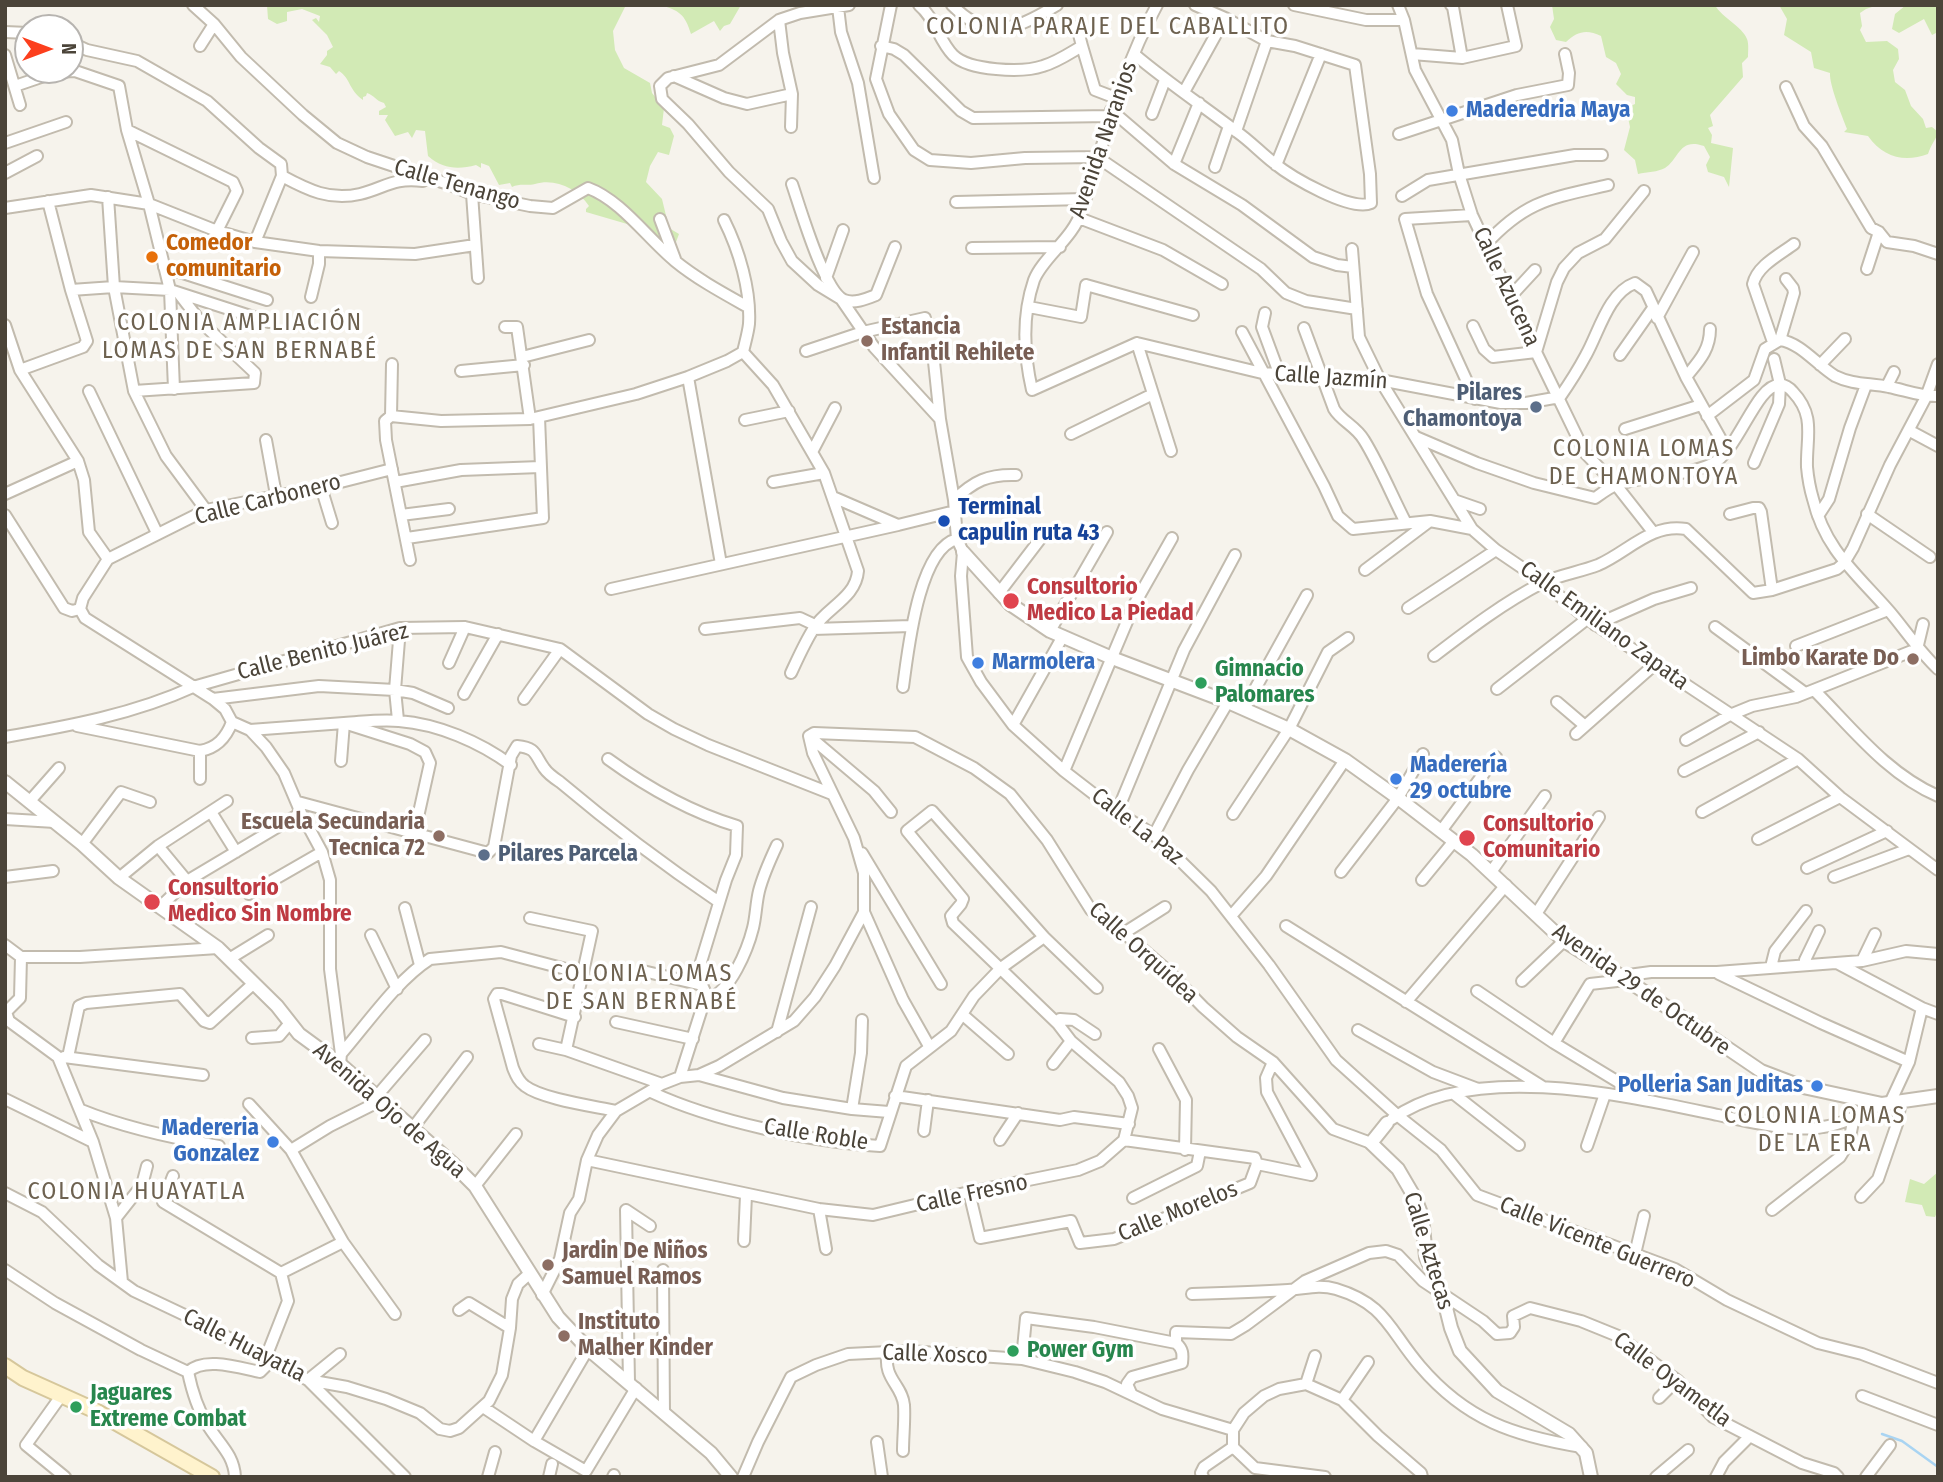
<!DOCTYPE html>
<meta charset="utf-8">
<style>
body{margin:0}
#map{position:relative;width:1943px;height:1482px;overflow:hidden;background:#f6f3ec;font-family:"Fira Sans Condensed",sans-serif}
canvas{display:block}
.frame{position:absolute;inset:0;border:7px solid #4b4439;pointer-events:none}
.north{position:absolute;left:14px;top:14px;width:70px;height:70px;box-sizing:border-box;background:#fff;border:2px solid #b7b4b0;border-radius:50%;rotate:90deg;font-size:19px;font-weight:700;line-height:28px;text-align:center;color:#4b4439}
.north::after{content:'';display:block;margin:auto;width:24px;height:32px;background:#fc3f1d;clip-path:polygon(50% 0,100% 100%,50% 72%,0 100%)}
</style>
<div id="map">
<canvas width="1943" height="1482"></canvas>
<div class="frame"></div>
<div class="north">N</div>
</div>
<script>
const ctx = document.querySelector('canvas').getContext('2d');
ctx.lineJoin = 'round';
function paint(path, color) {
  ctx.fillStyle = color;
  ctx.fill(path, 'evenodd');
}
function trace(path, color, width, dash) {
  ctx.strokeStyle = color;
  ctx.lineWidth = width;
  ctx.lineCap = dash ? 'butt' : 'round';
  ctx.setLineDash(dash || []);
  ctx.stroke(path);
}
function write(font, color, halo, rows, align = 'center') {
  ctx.font = font + ' "Fira Sans Condensed",sans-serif';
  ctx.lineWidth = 7;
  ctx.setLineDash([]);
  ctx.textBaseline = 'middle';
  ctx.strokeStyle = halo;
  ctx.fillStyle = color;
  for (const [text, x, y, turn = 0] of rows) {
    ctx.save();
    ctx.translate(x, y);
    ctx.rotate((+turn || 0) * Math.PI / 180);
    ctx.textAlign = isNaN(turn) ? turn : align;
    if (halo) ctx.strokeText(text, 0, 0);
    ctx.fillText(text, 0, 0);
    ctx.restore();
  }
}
const green = new Path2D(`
 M267,5H626L613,31L615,50L624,68L650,83L652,93L664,108L662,125L670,128L674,136L669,155L658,152L650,166L646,182L662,199L669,228L679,234L673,250L643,238L634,226L586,212V209L589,206C577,188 555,178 535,184C526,186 520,183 512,187L510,183L499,185L489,166L481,163V168L476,165C458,170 443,169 428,156L425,131L416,130L412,138L408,132L395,136L385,120L388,115H379V111L386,107L384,103C376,101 374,95 367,93L366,96L363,97V100C348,89 351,79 339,71L336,74L330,67L320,64L327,55V51L333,47L327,35L312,20L316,18L319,22L320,16L302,9L287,12V21L277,24L268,19Z
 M659,5H741L730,24L724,26L720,31L714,21L691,34C685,14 679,10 659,5Z
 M1552,5H1715C1722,18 1742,26 1747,39C1749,44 1748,52 1748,57L1742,63L1743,77L1710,115L1713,126L1708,128L1712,135L1711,143L1733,148L1729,187L1724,177L1708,172L1706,165L1710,157L1704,146C1679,137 1679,159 1665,168C1658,172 1647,172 1638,174L1635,160L1624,150L1630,127L1626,108L1635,104V97L1627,95L1616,84L1621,74L1616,63L1606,57L1601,36C1587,29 1577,31 1566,42L1556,40L1550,27L1554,19Z
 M1779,5H1878L1866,9L1860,13L1862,26L1860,30L1866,42L1887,41L1898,49L1899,59L1893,70L1895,82L1905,90L1911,106L1923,119L1926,128L1932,127L1938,132C1937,138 1931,144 1928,154C1904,163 1883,157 1868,136L1844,132L1847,129C1842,116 1829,84 1830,73L1814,68L1811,52L1784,35L1787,19Z
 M1906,5H1938V32L1932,35L1924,19L1899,33L1892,29L1895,14Z
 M1938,1172V1210L1935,1217L1926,1216L1922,1205L1905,1202L1910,1179L1924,1184Z`);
const stream = new Path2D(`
 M1882,1434L1902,1441L1938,1467`);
const minor = new Path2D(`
 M193,5L214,24L241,57L303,115L337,143L367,157L448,184L472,194L530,206L553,208L588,188C621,200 648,239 675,261C697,279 723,293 748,307
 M849,5L800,13L779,20L719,65L668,78L660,86L662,99L688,124L729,172L768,209L781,241L792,261L818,285L841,299L874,347L940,419L954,500L957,539L963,552L961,576L967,657L981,682L1013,725L1064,771L1117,812L1154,835L1211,891L1269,965L1336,1060L1397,1115L1441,1150L1477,1195L1675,1269L1727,1300L1818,1343L1862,1354L1938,1383
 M891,5L876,79L889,114L914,150L930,160L971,163L1025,158L1097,157
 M919,5C935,18 939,41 953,55C969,71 1023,73 1043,66C1057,62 1070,53 1082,46L1095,90L1116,98
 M952,5C958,11 966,18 974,22C1003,38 1032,20 1057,5
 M1157,5C1121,71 1105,139 1082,210C1073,239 1043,257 1034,280C1022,315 1024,355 1032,390L1137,343L1262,373L1380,380L1501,403H1526L1560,397C1569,384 1578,370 1586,355C1599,332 1608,293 1635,283L1646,291L1686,377L1728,452
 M1294,5L1366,20H1404
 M1398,5L1404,20L1415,70L1452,140L1459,174L1472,215L1536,352L1585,453L1616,485L1653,532
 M1451,5L1453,7L1462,58
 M838,7L841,32L858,83L874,178
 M779,20L783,53L792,94L791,127
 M1077,27L1082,46
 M5,32L28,33
 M70,42L87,50L137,61L207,101L259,148L281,164L282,176L255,242
 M200,46L214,24
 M881,46L894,49L904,55L961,111L973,118L1110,116
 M1134,54C1167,82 1203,106 1237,132C1250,141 1261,153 1274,163C1291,177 1351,212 1371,203L1370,174L1355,65L1295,46L1267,41L1225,18L1195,5
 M1412,54L1462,58L1516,46L1507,5
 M5,55L20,105
 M674,76L724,98L747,104L792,94
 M15,86L56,72L75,71L119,86L127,130L149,204L170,290L174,389
 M1786,87L1804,126L1822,146L1871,228L1879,232L1887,242L1914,246L1938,254
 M1184,92L1225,18
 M1111,110L1174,164L1242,205L1313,257L1337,265L1353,267
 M1152,114L1165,80
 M127,130L233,182L237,191L217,231
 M1236,131L1267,41
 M1399,134L1517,95L1568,85L1569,73L1565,54
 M5,143L66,122
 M1097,157L1261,269L1286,293L1306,301L1357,309
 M1174,164L1199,103
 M1276,165L1321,54
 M1215,167L1229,126
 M5,173L37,156
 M282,176C308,190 330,201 360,194C385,188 393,177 423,181
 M792,184C800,207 824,291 844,300C854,304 866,299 876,295L895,247
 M472,194L478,278
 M1402,196L1428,180L1575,155H1602
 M108,197L114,287L134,391L166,456L206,510
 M956,202L1085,199
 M5,208L91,195L149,204L217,231L255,242L319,251L415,254L475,245
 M1472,215L1405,219L1427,294L1475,399
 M1079,218L1163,250L1222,284
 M660,219L675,259
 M724,220C739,250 751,290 749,324C748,333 745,343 743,352
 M1485,245C1526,200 1552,198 1608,185
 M972,248L1060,247
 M1352,249L1359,337L1380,380L1472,529L1496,550L1543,582L1587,619L1798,759L1840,797L1938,870
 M164,267L267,300
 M1867,269L1879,232
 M826,278L843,230
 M71,290L114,287L170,290L269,322
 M1511,296L1535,270
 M311,297L319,264V251
 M1029,307L1081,317L1086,285L1193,315
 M1265,313L1262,327L1279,373
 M1657,318L1693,252
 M5,325L20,370L78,461L84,480L89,532L108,559
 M1473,326L1484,349L1493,357L1536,352L1557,282L1564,268L1578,253L1605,239L1644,191
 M505,327H517L530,419
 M1304,328L1334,409C1341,421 1356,426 1364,440C1380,466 1392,496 1406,523
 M1242,332L1324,486L1338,516L1353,529L1430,521L1472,529
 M1780,340L1794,293L1793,288L1786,279
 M1773,342L1753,284C1757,266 1779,255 1794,244
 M1137,343L1171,451
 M806,351L863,332L925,318
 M743,352L773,385L824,473L858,571C856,598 826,608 814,628C805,642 798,658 791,673
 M933,352L940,419
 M1620,355L1653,308
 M522,357L589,340
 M1820,365L1845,339
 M20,370L83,347L87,341L71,290L48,201
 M461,371L524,365
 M688,377L721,564
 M1686,377C1699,361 1710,350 1710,329
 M1887,386L1894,372
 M89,391L157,533
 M134,391L254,383L255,373L200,321L180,295
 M391,416L392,364
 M1707,416L1754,380L1765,349L1780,340C1801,343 1817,365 1835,376C1853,385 1870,383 1889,387C1905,390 1921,397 1938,396
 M745,420L789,411
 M1625,429L1701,405
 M1910,431L1938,446
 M1071,434L1153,394
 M1416,437L1477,463L1534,483L1595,498C1602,493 1610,487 1618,484C1648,475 1683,477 1712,464C1738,452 1756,385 1779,385C1784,384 1790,388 1793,392C1816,416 1806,438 1807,467C1808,478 1810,489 1813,499C1825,550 1857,574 1890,612C1906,631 1919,651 1938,669
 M266,440L276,495
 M812,452L835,408
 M1754,463L1779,404L1780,384L1774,359
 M395,482L461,470L540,467
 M773,482L824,473
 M321,487L332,523
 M5,494L78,461
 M833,497L898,525L955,511
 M954,500C974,481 988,474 1016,475
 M1454,500L1480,509
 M1730,514L1753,508H1759L1761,512L1772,590
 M1867,514L1930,557
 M5,515L64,608L72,611L80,609
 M401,515L449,509
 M1818,516L1829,499L1850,428L1866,385
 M407,538L543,518L539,417
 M410,560L386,440L385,421L391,416L441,421L530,419L636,394L688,377L727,361L743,352
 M1365,570L1430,521
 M611,589L898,525
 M999,593L1041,538
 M1408,608L1496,550
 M1595,625L1654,599L1691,588
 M1715,627L1805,693
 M705,629L800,618L815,625
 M813,629L911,626
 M1050,631L1107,532
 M1796,646L1888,610
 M1917,649L1923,624
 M1434,656C1468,630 1503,603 1542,583C1559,575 1580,572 1598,565C1628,552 1651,523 1686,529L1753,593L1772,590L1837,569L1844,563L1853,548L1890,465L1926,397L1938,364
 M449,663L465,627
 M903,687C908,652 918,549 957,539
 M1497,689L1587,619
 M1814,690C1852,728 1887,774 1938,796
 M464,694L498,634
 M213,699L319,686L395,690L413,693L448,708
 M524,699L560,649
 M1557,702L1584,725
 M1244,709L1307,595
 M398,720L395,690L400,628
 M1013,725L1063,636
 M77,726L200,751C217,748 226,738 232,722
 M250,730L344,723L410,744L425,752L430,763L414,835
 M1576,734L1654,665
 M809,736L814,733L915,737L974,768L1010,794L1047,840L1091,910L1124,933L1167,970L1203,1007L1237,1037L1273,1062L1333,1129L1371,1143
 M809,736L874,791L891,812
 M5,737C69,726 134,714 193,687L400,628L465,627L560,649L648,714L674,729L708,745L832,794
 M1686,740L1730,715L1752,706L1796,697L1917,649
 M200,751V779
 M608,759C648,788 690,812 737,826L736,855L726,880L701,962L702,985L708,998L703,1005L680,1077
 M341,761L344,723C362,722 381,719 399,721C438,724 480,742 511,765
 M1064,771L1134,605L1172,538
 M1684,771L1759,732
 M29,802L59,768
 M298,802L488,853L494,847L511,756L517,746C537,748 534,754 544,768C548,774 554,778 560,782C611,825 664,865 719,902
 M211,812L236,852
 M1117,812L1184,650L1235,555
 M1702,812L1798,759
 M1233,814L1289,729L1328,652L1348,638
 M5,819L55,822
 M1441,831L1496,757
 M1154,835L1188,770L1228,702
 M1758,839L1840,797
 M82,844L121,792L150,802
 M158,846L187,881
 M862,853L941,984
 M1807,868L1887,831
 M1341,872L1398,798L1423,754
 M1491,872L1545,796
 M5,877L53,871
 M1834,877L1909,849
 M119,878L158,846L227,801
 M1422,880L1454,841
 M249,894L322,852
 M161,906L187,881L301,813
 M405,908L420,965
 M864,912L903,1000L929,1046
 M1536,914L1599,817
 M1231,916L1266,876L1345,760
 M530,918L592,931L566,1050
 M1286,926L1543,1087
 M1124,933L1165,907
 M371,935L397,989
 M5,945L21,957H80L218,948
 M21,957L20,998L6,1012L9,1021L58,1057L93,1142L116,1218L122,1282
 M229,959L268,935
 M1862,961L1875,934
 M1837,963L1922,1008L1938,1014
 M1806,965L1805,960L1819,931
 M1771,967L1775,951L1806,911
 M643,971L702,985
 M1719,974L1821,1023L1909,1062
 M1621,976L1651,972H1717L1862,961L1906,951L1938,954
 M1522,981L1564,941
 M1477,991L1554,1043L1643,1097
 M708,998C730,994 748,948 753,928C756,916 756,903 759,891C763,875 770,860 777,845
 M1406,1002L1506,885
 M963,1015L1008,1054
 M575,1017L502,994H497L494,999L513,1068C516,1075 518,1081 525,1086C542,1099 593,1106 616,1111
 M616,1022L693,1039
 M1058,1024L1060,1019L1074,1020L1095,1034
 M1358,1030L1433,1072L1478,1089
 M777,1032L811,907
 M252,1038L279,1036L290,1023
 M1554,1043L1590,984L1626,980
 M539,1044L566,1050L662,1084
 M1159,1049L1186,1100L1185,1150
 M341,1054C367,1024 397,980 430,959L501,952L581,973
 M64,1057L203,1075
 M68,1057L79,1006L86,1003L180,994L204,1021L210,1023L253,984
 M1273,1062L1266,1078L1267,1092L1311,1175
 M340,1064L341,1054L330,969V880L322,852L301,813L284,773L266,747L250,730L232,722L225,709L213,699L85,618L80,609L83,598L108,559L206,510L321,487L392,469
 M1053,1064L1071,1041
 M699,1075L783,1098L852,1109L889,1112
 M651,1092C713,1121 811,1142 880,1146L906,1066L951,1031L974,996L1001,968L1044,937
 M1454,1094L1519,1145
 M895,1096L1060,1120L1074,1117L1129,1124
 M376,1097L425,1040
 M5,1099L93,1142
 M1890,1103L1909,1062L1922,1008
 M249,1104L291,1150L343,1242L395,1314
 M852,1109L861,1053L862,1020
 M81,1110C125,1128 172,1138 219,1146
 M1392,1119C1473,1060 1627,1096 1718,1115C1746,1121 1795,1133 1823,1127C1844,1124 1863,1113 1882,1104
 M412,1129L467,1057
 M924,1131L928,1100
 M1000,1140L1018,1113
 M1124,1140L1255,1158L1257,1164L1311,1175
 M1587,1146L1605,1094
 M291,1150L330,1126L380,1101
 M587,1160L819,1209L873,1215L969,1192L1078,1170L1100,1161L1124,1140L1132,1108L1128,1096L1119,1082L1071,1041L1058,1024L953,923L951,916L961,904L963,899L907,831L932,811L1044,937L1097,988
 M173,1176L163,1202L281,1273
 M475,1186L516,1134
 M969,1192L980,1238L1071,1221L1080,1243L1114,1239L1250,1183L1257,1164
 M5,1193L42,1212L98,1265L134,1291L191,1318L308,1380L347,1387L386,1399L420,1413L440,1429L450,1431L459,1428L489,1401L502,1375L510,1328L512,1299L518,1284L529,1274
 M1861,1197L1878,1179L1897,1124L1901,1101
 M1133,1198L1197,1166L1200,1151
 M819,1209L826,1249
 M626,1210L629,1382
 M626,1210L650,1226
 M1772,1210L1840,1157L1849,1142L1854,1117
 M116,1218L142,1185L147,1166
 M744,1241L746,1195
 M1635,1254L1644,1216
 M5,1270L55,1303L141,1350L188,1372
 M663,1270L664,1414
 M281,1273L343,1242
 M1192,1294C1224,1293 1256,1292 1288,1290C1305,1289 1318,1284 1336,1289C1386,1304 1389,1330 1420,1366C1466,1420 1514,1436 1582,1447
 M542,1295L560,1259L570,1213L579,1199L587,1160L598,1135L616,1111L662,1084L680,1077L699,1075L719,1066L794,1021L815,997L835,966L864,912V873L854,838L813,753L809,736
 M459,1310L469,1303L510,1328
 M588,1349L534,1441L586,1471L636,1388
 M888,1351C882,1379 902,1384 904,1405C905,1420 903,1436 903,1451
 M340,1354L308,1380L405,1477
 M1022,1359L1026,1318L1094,1327L1176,1343
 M1306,1384L1315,1356
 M1131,1393L1127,1384L1132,1377L1182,1363C1183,1354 1183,1349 1176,1343V1332L1231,1334L1246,1325L1305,1281L1369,1253L1386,1251L1398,1255L1423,1281L1483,1321L1497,1334L1510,1333L1514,1327L1513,1316L1530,1308L1581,1321L1618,1336L1677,1380L1713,1417L1802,1463L1834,1473L1838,1477
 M61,1396L26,1445L65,1477
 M1862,1396L1938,1425
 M1659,1398L1677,1380
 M1342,1400L1368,1362
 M483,1407L534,1441
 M1233,1430L1244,1413L1264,1396L1279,1389L1306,1384L1342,1400L1378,1436L1421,1473L1422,1477
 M1233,1430V1447L1255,1468L1325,1477
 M877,1442L882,1477
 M235,1477C234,1454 218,1443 207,1424C197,1408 192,1391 188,1372C204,1356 240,1368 260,1372L266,1366V1357L288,1301L281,1273
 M488,1477L495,1452
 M549,1477L552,1464
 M613,1477L614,1475
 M743,1477L758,1442L791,1377L816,1365L848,1354L909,1351L1022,1359L1075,1372L1105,1382L1162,1409L1233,1430
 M1203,1477L1201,1473L1204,1467L1233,1447
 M1656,1477L1688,1450
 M1716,1477L1724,1462L1750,1436
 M1866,1477L1890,1445`);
const tertiary = new Path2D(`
 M963,552L1010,604L1050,631L1112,658L1228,702L1289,729L1345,760L1398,798L1472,855L1564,941L1621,976L1761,1071L1803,1087L1882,1104L1938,1096
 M5,782L82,844L119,878L218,948L277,1006L299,1034L340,1064L452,1163L475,1186L558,1317L588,1349L711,1453L731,1477
 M1387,1123L1371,1143L1398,1169L1415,1198L1422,1216L1426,1257L1443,1296L1451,1328L1460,1351L1497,1391L1569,1434L1586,1453L1591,1477`);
const secondary = new Path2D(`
 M5,1366L23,1378L92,1409L212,1477`);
const markers = [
 [1452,111,7,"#3f7fe0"],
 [152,257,7,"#e8710a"],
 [867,341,7,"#8d6e63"],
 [1536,407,7,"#5c6f8a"],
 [944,521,7,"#1a4fb4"],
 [1011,601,9,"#e0444e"],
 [1913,659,7,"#8d6e63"],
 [978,663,7,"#3f7fe0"],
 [1201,683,7,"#2e9e5b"],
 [1396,779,7,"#3f7fe0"],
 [439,836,7,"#8d6e63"],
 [1467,838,9,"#e0444e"],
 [484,855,7,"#5c6f8a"],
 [152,902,9,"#e0444e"],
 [1817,1086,7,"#3f7fe0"],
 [273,1142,7,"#3f7fe0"],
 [548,1265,7,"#8d6e63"],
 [564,1336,7,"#8d6e63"],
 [1013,1351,7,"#2e9e5b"],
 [76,1407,7,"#2e9e5b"]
];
const shopNames = [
 ["Maderedria Maya",1466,111],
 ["Marmolera",992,663],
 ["Maderería",1410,766],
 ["29 octubre",1410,792],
 ["Polleria San Juditas",1803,1086,"right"],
 ["Madereria",259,1129,"right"],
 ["Gonzalez",259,1155,"right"]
];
const streetNames = [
 ["Avenida Naranjos",1104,140,-71],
 ["Calle Tenango",457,185,16],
 ["Calle Azucena",1506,287,65],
 ["Calle Jazmín",1331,378,4],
 ["Calle Carbonero",268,500,-14],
 ["Calle Emiliano Zapata",1604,626,36],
 ["Calle Benito Juárez",323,652,-14],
 ["Calle La Paz",1137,827,38],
 ["Calle Orquídea",1143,953,42],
 ["Avenida 29 de Octubre",1641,990,35],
 ["Avenida Ojo de Agua",389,1111,41],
 ["Calle Roble",816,1135,9],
 ["Calle Fresno",972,1194,-12],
 ["Calle Morelos",1178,1212,-22],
 ["Calle Vicente Guerrero",1597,1243,22],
 ["Calle Aztecas",1428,1251,73],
 ["Calle Huayatla",244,1346,27],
 ["Calle Xosco",935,1355,2],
 ["Calle Oyametla",1672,1380,37]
];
const foodNames = [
 ["Comedor",166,244],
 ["comunitario",166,270]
];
const educationNames = [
 ["Estancia",881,328],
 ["Infantil Rehilete",881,354],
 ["Limbo Karate Do",1899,659,"right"],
 ["Escuela Secundaria",425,823,"right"],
 ["Tecnica 72",425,849,"right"],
 ["Jardin De Niños",562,1252],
 ["Samuel Ramos",562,1278],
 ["Instituto",578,1323],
 ["Malher Kinder",578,1349]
];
const serviceNames = [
 ["Pilares",1522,394],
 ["Chamontoya",1522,420],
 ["Pilares Parcela",498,855,"left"]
];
const transitNames = [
 ["Terminal",958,508],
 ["capulin ruta 43",958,534]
];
const healthNames = [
 ["Consultorio",1027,588],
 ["Medico La Piedad",1027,614],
 ["Consultorio",1483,825],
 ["Comunitario",1483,851],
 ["Consultorio",168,889],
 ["Medico Sin Nombre",168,915]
];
const leisureNames = [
 ["Gimnacio",1215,670],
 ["Palomares",1215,696],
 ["Power Gym",1027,1351],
 ["Jaguares",90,1394],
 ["Extreme Combat",90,1420]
];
const neighbourhoodNames = [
 ["COLONIA PARAJE DEL CABALLITO",1108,27],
 ["COLONIA AMPLIACIÓN",240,323],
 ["LOMAS DE SAN BERNABÉ",240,351],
 ["COLONIA LOMAS",1644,449],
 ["DE CHAMONTOYA",1644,477],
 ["COLONIA LOMAS",642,974],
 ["DE SAN BERNABÉ",642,1002],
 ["COLONIA LOMAS",1815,1116],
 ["DE LA ERA",1815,1144],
 ["COLONIA HUAYATLA",137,1192]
];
paint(green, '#d2eab5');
trace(stream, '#a9d4f2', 2.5);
trace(minor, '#c2bbae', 14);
trace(tertiary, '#c2bbae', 16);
trace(secondary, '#d6c79b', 18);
trace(minor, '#fff', 10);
trace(tertiary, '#fff', 12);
trace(secondary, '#fff3cd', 14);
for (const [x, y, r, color] of markers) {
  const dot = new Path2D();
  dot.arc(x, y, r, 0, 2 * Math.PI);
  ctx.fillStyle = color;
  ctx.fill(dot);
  trace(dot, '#fff', 2.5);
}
write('bold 23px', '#366cbe', '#fff', shopNames, 'left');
write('23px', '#4b4439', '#fff', streetNames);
write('bold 23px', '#c56008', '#fff', foodNames, 'left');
write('bold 23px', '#785e54', '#fff', educationNames, 'left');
write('bold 23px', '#4e5e75', '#fff', serviceNames, 'right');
write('bold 23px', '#164399', '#fff', transitNames, 'left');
write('bold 23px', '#be3a42', '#fff', healthNames, 'left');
write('bold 23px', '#27864d', '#fff', leisureNames, 'left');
ctx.letterSpacing = '2px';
write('24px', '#6e6250', '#fff', neighbourhoodNames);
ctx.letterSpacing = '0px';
</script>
